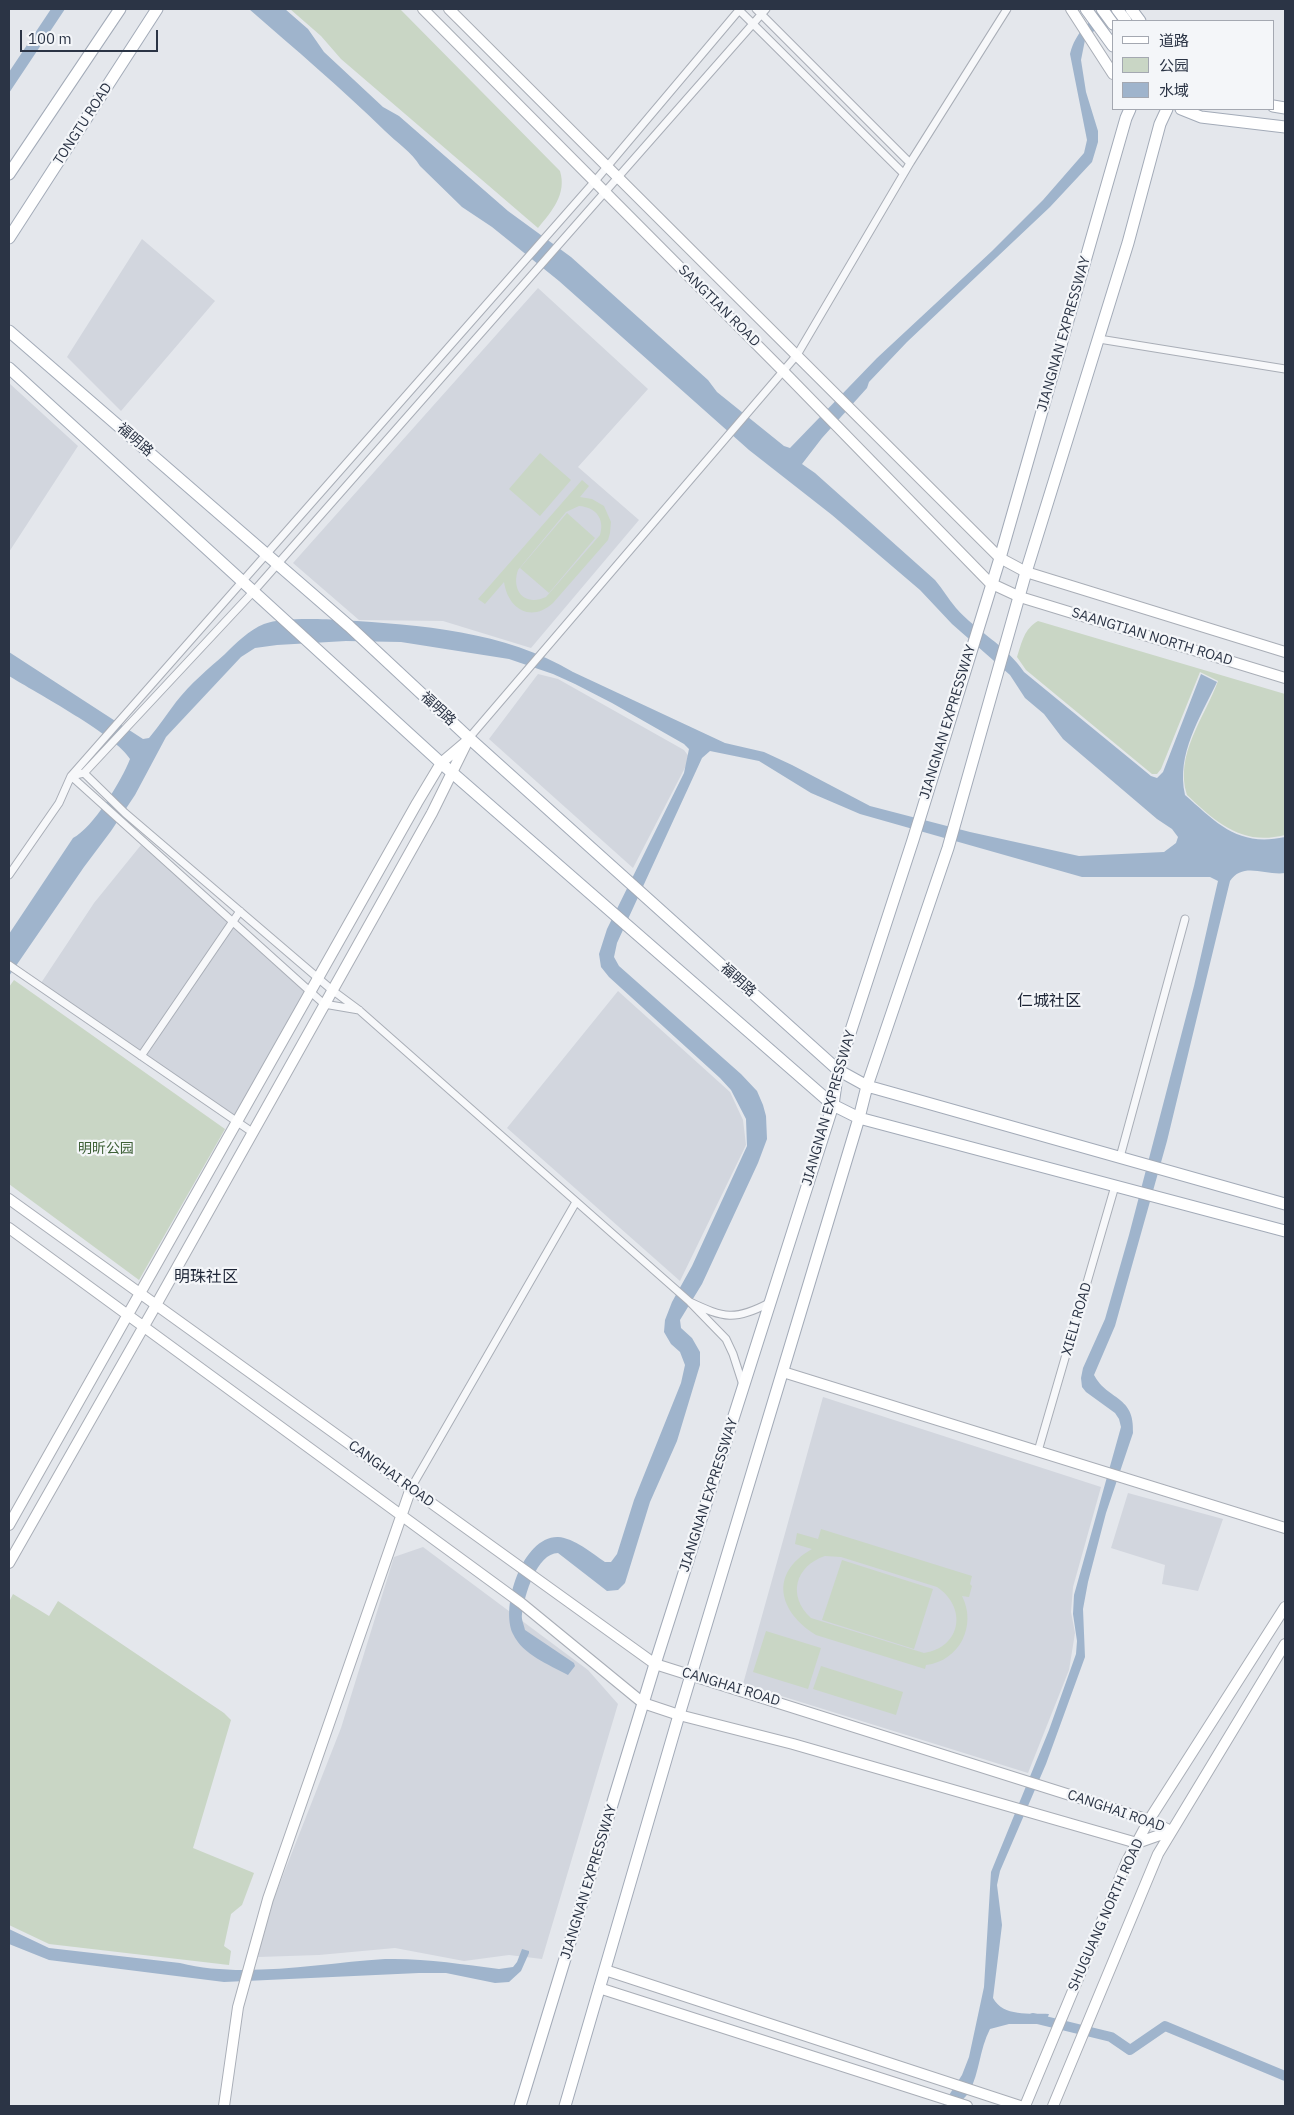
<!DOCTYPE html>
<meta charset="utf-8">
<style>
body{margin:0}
#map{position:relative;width:1294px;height:2115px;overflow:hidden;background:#e4e7ec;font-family:"IBM Plex Sans","Noto Sans SC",sans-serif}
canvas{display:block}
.frame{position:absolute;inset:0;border:10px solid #2b3445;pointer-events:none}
.legend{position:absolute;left:1112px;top:20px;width:162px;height:90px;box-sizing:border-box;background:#f4f6f9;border:1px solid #a4a8b1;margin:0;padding:6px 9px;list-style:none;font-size:15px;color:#2b3445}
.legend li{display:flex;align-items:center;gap:10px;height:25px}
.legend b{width:25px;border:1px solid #a4a8b1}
.scale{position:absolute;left:20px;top:30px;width:138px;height:22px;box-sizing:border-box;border:2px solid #2b3445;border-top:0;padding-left:6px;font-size:15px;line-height:18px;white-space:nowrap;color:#2b3445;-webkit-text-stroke:4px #f4f6f9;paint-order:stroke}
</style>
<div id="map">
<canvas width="1294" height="2115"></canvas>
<div class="frame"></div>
<ul class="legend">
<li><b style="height:6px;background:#fff"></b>道路</li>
<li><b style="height:14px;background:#c9d6c5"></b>公园</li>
<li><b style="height:14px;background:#9fb4cc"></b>水域</li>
</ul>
<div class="scale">100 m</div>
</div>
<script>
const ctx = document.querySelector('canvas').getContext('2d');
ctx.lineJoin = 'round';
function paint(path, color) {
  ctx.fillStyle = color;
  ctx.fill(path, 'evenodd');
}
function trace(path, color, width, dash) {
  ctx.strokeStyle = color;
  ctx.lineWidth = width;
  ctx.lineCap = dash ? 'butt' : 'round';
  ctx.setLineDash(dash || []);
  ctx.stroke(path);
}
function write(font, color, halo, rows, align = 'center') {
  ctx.font = font + ' "IBM Plex Sans","Noto Sans SC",sans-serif';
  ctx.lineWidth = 4.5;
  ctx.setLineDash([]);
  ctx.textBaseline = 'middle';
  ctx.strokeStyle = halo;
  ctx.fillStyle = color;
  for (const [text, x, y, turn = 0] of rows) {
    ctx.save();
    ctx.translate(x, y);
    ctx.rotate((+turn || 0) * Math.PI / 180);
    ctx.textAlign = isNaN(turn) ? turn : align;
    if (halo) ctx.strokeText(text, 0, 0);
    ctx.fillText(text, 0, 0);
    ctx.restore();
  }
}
const built = new Path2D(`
 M142,239L215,301L121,411L67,357Z
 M538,288L648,389L578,467L639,520L531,648L443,621L359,620L293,563Z
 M9,383L78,446L9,552Z
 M538,674L558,679L684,750L690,758L633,868L489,739Z
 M141,845L231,923L140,1053L41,983L94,903Z
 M233,927L305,992L236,1119L146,1056Z
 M618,991L730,1092L743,1120L746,1145L680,1281L507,1128Z
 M823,1397L1101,1487L1073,1587L1071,1612L1075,1633L1069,1670L1028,1773L743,1684Z
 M1128,1493L1223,1519L1198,1591L1162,1584L1165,1565L1111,1548Z
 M423,1547L588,1670L618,1704L542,1959L509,1955L464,1961L395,1948L319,1955L258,1957L267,1916L341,1728L394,1557Z`);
const green = new Path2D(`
 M290,9H400L560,171C567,194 552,211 538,228L341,59L321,36Z
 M540,453L571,480L540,516L509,489Z
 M582,480L589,486L580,497L592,499L604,506L611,522L610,533L608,540L553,603C531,623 508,609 504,582L485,604L478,599ZM579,506C596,507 605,519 600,535L546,597C524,607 511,590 518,570L566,512Z
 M567,513L595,538L549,593L520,568Z
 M1038,621L1285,694V835C1242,846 1217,823 1187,795C1174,755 1205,717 1218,681L1200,672L1161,769L1157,774H1152L1026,670L1017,657C1022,642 1024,629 1038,621Z
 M14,980L225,1129L139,1280L9,1184V987Z
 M821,1529L972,1576L970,1584L972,1586L969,1597L962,1596C977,1625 960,1661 926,1665L925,1669L816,1635C779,1612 768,1574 812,1549L795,1544L797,1533L818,1539ZM825,1556L841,1557L937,1587C967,1607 962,1647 924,1653L811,1618C787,1596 795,1566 825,1556Z
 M842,1560L933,1589L914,1649L822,1620Z
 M13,1594L49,1616L58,1601L224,1713L231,1720L193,1848L254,1873L242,1905L231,1914L224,1946L231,1951L229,1965L49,1944L9,1925V1602Z
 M766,1631L821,1648L808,1689L753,1672Z
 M821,1666L903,1692L896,1715L813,1689Z`);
const water = new Path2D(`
 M51,9H65L9,93V72Z
 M249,9H285L308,29L324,52L383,107L399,116L508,211L571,257L708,380L717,392L784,446L790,448L877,358L992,251L1043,200L1084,153L1087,140L1070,54C1076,31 1088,24 1104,9H1116L1085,40L1081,60L1086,92L1098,131V142L1092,162L1050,207L907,342L869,382L867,388L822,438L802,464L815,473L935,580C943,589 948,599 956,608C976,631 1007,646 1024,672L1151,776L1157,778L1163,772L1201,674L1217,682C1200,718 1176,754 1185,795C1218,824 1238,847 1285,837V873C1266,876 1243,861 1230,881L1167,1141L1115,1326L1094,1375C1108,1401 1135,1395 1133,1433L1106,1513L1088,1582L1083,1609L1085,1657L1046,1764L1000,1871L997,1885L1002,1925L993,1998C1003,2017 1030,2013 1049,2014L1045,2024H1009L990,2029C979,2050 980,2072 969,2092C966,2097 960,2102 956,2106H942L962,2075L969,2057L984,1987L991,1872L1049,1730L1076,1654L1077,1641L1073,1614L1074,1595L1121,1427L1119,1419L1115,1413L1086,1392L1082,1387L1081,1378L1083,1368L1105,1319L1129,1235L1194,986L1218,881L1210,877H1082L860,814L811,793L759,761L710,751L702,758L617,943L614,957L619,966L741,1074L757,1091L763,1105L766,1116L767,1139L758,1163L702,1284L680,1320L681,1328L692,1338L700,1352V1365L677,1441L650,1502L625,1583L618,1590L607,1591L558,1553C537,1553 524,1596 522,1614C521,1619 524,1625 525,1630L574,1663L575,1666L568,1675C548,1664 523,1655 513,1634C500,1606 523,1536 558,1537C574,1538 592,1553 605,1562H611L617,1554L634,1500L681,1383L685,1365L680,1352L671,1344L664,1332L665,1320L672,1302L692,1266L747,1146L746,1119L731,1090L720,1078L609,977L601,967L599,954L607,929L684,773L689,749L684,744L612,703L575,684L553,674L509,659L401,642L346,641L277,645L255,648L241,657L166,737L135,795L111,831L84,867L9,976V934L73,838C93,828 122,780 130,759C117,736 35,692 9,676V652L143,739L149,738C159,726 167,714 176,702C190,684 208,669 225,654C236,643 249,630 264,624C282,617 322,619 342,620C420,625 505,631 573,672L725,743L764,752L792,765L870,806L970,832L1079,856L1164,852L1176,843L1178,837L1172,829L1157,819L1063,739L1044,714L1025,698L1010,675L952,624L920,590L832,515L749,450L559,281L492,227L462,207L420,166C412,152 396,142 385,131C341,88 295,49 249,9Z
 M9,1929L49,1948L180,1963C242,1979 321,1963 385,1959C424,1958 461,1964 499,1969L513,1967L517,1962L522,1949L529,1951V1953L521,1971L509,1982L495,1983L446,1973H419L224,1982L49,1960L9,1944Z`);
const canal = new Path2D(`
 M1033,2018L1111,2037L1130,2050L1165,2026L1285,2076`);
const street = new Path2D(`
 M738,9L903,173
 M756,9L910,163
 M1099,339L1285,369
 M469,738L797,355L910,163L1007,9
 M84,773L125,813L332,990L359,1010L690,1302
 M9,875L59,803L71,776L84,773L253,592L766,9
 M9,965L252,1132
 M359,1010L324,1004L71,776L595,181L740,9
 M141,1056L240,911
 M1120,1157L1185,919
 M743,1385L733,1354L726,1339L690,1302C724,1318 735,1321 769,1303
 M1038,1451L1115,1186
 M411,1488L576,1202`);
const secondary = new Path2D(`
 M423,9L784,372L990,583L1020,597L1285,678
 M449,9L1000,558L1026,572L1285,652
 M1071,9L1113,74
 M9,1199L655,1664L1149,1820L1171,1831
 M9,1228L521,1603L643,1703L679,1715L793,1744L1137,1843L1171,1831
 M783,1372L1285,1528
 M9,1525L417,803L441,763L467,741
 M9,1563L156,1305L432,813L469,738
 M605,1970L1020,2106
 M599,1988L967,2106
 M224,2106L238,2007L268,1899L411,1488
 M1025,2106L1127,1861L1149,1820L1285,1607
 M1053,2106L1158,1854L1285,1644`);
const primary = new Path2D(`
 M1086,9L1113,46
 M1102,9L1113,24
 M1117,9L1126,21
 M1131,9L1140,21
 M1273,106L1285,108
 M1181,109L1201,117L1285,127
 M9,174L120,9
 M9,238L157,9
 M9,331L349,626L469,738L838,1070L867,1086L892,1093L1285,1204
 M9,368L441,763L833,1105L859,1118L1285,1231
 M520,2106L655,1664L833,1105L838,1070L913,840L1000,558L1126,118L1130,109
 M565,2106L679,1715L859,1118L867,1086L948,848L1026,572L1128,243L1160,124L1167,109`);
const streetNames = [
 ["TONGTU ROAD",83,124,-57],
 ["SANGTIAN ROAD",719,306,45],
 ["JIANGNAN EXPRESSWAY",1064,334,-74],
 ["福明路",135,440,41],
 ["SAANGTIAN NORTH ROAD",1152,637,17],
 ["福明路",438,709,43],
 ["JIANGNAN EXPRESSWAY",948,722,-73],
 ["福明路",738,980,42],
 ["JIANGNAN EXPRESSWAY",829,1108,-74],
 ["XIELI ROAD",1077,1319,-74],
 ["CANGHAI ROAD",391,1474,36],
 ["JIANGNAN EXPRESSWAY",709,1495,-72],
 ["CANGHAI ROAD",731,1687,17],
 ["CANGHAI ROAD",1116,1811,19],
 ["JIANGNAN EXPRESSWAY",589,1882,-73],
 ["SHUGUANG NORTH ROAD",1106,1915,-66]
];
const parkNames = [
 ["明昕公园",106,1149]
];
const quarterNames = [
 ["仁城社区",1049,1001],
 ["明珠社区",206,1277]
];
paint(built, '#d2d6de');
paint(green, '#c9d6c5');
paint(water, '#9fb4cc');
trace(canal, '#9fb4cc', 10);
trace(street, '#a9aeb7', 9);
trace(secondary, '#a9aeb7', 12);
trace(primary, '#a3abb8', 13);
trace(street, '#f7f8fa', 7);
trace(secondary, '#fff', 10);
trace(primary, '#fff', 11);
write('14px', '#2b3445', '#f4f6f9', streetNames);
write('14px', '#3f6138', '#f4f6f9', parkNames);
write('16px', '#1d2536', '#f4f6f9', quarterNames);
</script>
